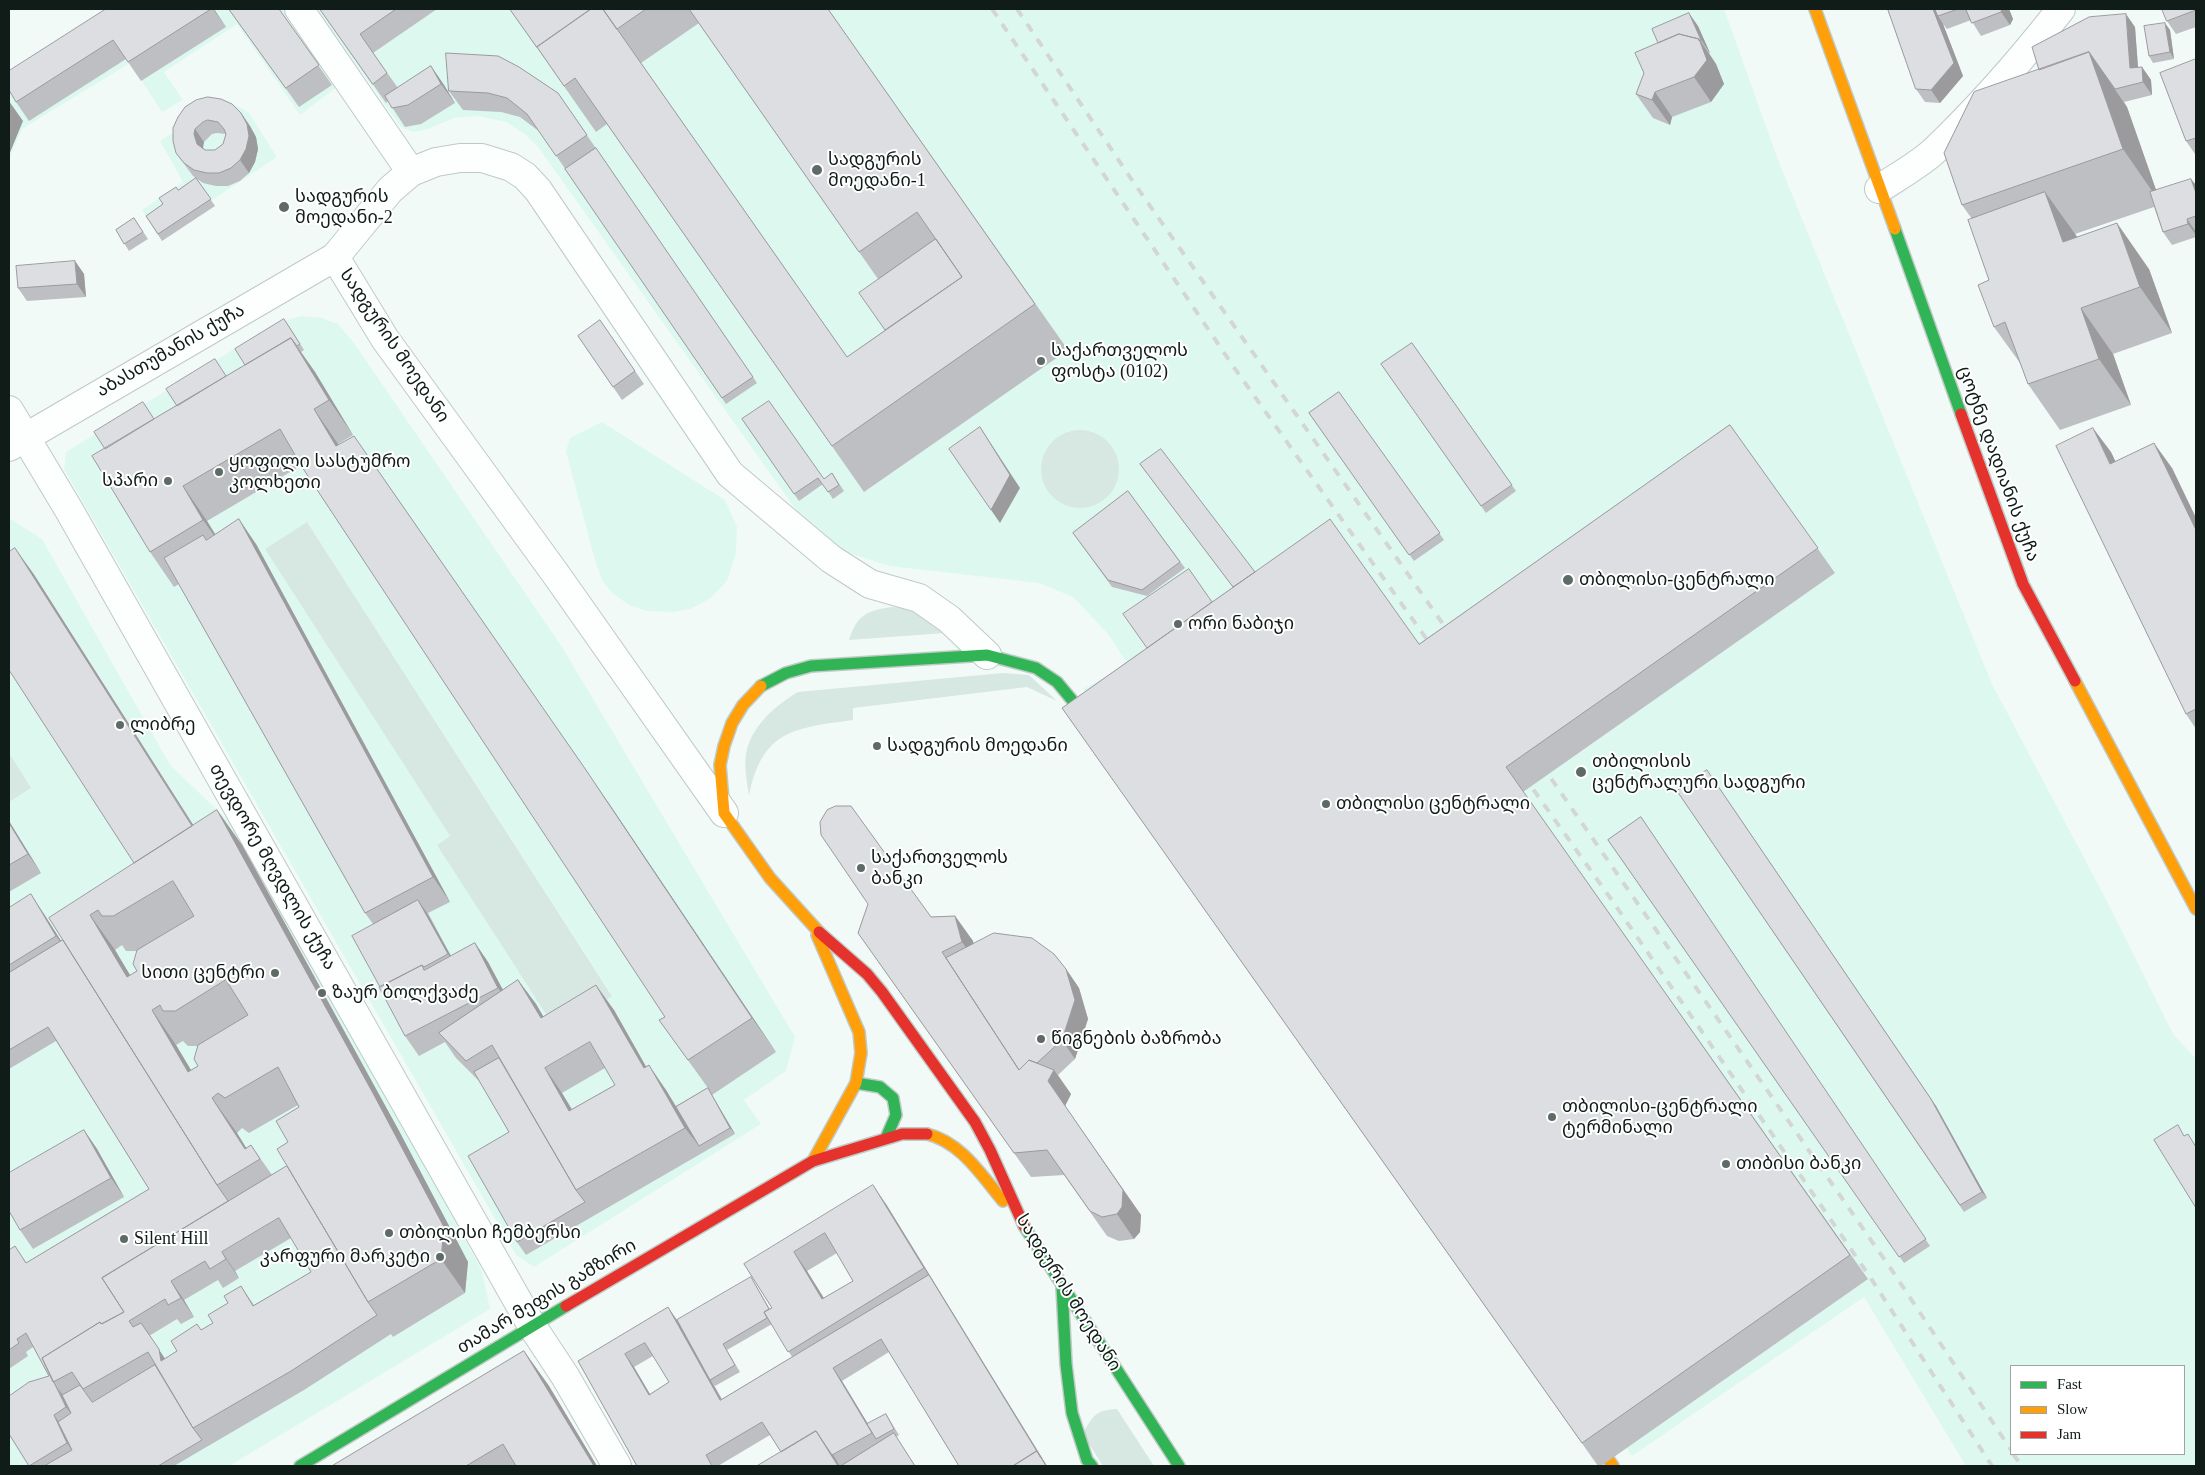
<!DOCTYPE html>
<meta charset="utf-8">
<style>
body{margin:0}
#map{position:relative;width:2205px;height:1475px;overflow:hidden;background:#f2faf7;font-family:"Times New Roman",serif}
canvas{display:block}
.frame{position:absolute;inset:0;border:10px solid #0f1c18;pointer-events:none}
.legend{position:absolute;left:2010px;top:1365px;width:175px;height:90px;box-sizing:border-box;background:#fff;border:1px solid #9fa4a3;margin:0;padding:6px 9px;list-style:none;font-size:15px;color:#0f1c18}
.legend li{display:flex;align-items:center;gap:10px;height:25px}
.legend b{width:25px;border:1px solid #9fa4a3}
</style>
<div id="map">
<canvas width="2205" height="1475"></canvas>
<div class="frame"></div>
<ul class="legend">
<li><b style="height:6px;background:#30b455"></b>Fast</li>
<li><b style="height:6px;background:#ff9f0a"></b>Slow</li>
<li><b style="height:6px;background:#e5322d"></b>Jam</li>
</ul>
</div>
<script>
const ctx = document.querySelector('canvas').getContext('2d');
ctx.lineJoin = 'round';
function paint(path, color) {
  ctx.fillStyle = color;
  ctx.fill(path, 'evenodd');
}
function trace(path, color, width, dash) {
  ctx.strokeStyle = color;
  ctx.lineWidth = width;
  ctx.lineCap = dash ? 'butt' : 'round';
  ctx.setLineDash(dash || []);
  ctx.stroke(path);
}
function write(font, color, halo, rows, align = 'center') {
  ctx.font = font + ' "Times New Roman","Noto Sans Georgian",serif';
  ctx.lineWidth = 4;
  ctx.setLineDash([]);
  ctx.textBaseline = 'middle';
  ctx.strokeStyle = halo;
  ctx.fillStyle = color;
  for (const [text, x, y, turn = 0] of rows) {
    ctx.save();
    ctx.translate(x, y);
    ctx.rotate((+turn || 0) * Math.PI / 180);
    ctx.textAlign = isNaN(turn) ? turn : align;
    if (halo) ctx.strokeText(text, 0, 0);
    ctx.fillText(text, 0, 0);
    ctx.restore();
  }
}
const built = new Path2D(`
 M116,9H293L346,80L300,115L237,24L164,72L183,100L162,112L130,63L22,129L9,159V78Z
 M316,9H1724L1780,165L1992,684L2110,907L2173,1034L2196,1059V1466H1966L1864,1297L1632,1456L1322,1027L1083,689L1128,665L1109,635L1073,597L1039,583L889,566L849,553L828,543L799,514L538,147L526,135L506,122L478,116L454,118L428,129L413,132L401,127ZM2011,1366H2184V1454H2011Z
 M218,104L236,105L249,113L277,157L158,236L142,210L183,182L160,141Z
 M300,316L322,318L338,324L354,343L562,647L795,1037L786,1071L744,1100L761,1124L534,1267L516,1255L64,469L66,452L275,324ZM307,522L612,995L437,845L450,836L266,549Z
 M602,422L725,500L737,527L736,553L727,581L711,598L690,609L673,612L646,611L629,605L612,593L602,580L594,557L566,451L570,438Z
 M9,518L42,539L170,765L252,843L482,1271L490,1309L229,1466H9Z`);
const green = new Path2D(`
 M1041 469a39 39 0 1 1 78 0a39 39 0 1 1-78 0Z
 M307,522L612,996L557,1031L437,845L450,836L265,549Z
 M893,607L910,609L945,633L849,640C857,615 867,610 893,607Z
 M1003,673L1029,675L1057,701L1027,687L853,708V720C794,728 762,730 749,796C747,781 743,764 747,749C754,724 776,705 798,692Z
 M9,753L31,788L9,802Z
 M1117,1409L1154,1466H1103L1083,1434C1092,1416 1096,1410 1117,1409Z`);
const street = new Path2D(`
 M299,9L411,172
 M1879,189C1897,177 1917,166 1933,152C1979,108 2022,59 2061,9
 M335,257L385,339L555,573L724,813
 M9,410L69,510L532,1326L565,1376L617,1466
 M9,447L335,257L390,190L411,172L436,162L460,158H482L511,167L525,176L538,190L730,474L831,559L870,584L919,598L949,619L987,655`);
const fast = new Path2D(`
 M1895,229L1961,414
 M761,686L786,673L811,666L987,655L1036,668L1057,682L1097,730
 M856,1083L880,1087L893,1098L896,1115L886,1138
 M1024,1226L1179,1466
 M1062,1287L1066,1364L1072,1413L1087,1460L1092,1466
 M300,1466L566,1306`);
const slow = new Path2D(`
 M1815,9L1895,229
 M2075,681L2196,909
 M761,686L743,705L732,723L724,746L720,765L724,813L770,878L819,932
 M927,1134C961,1142 982,1176 1003,1201
 M813,1161L856,1083L861,1053L859,1032L817,935
 M1588,1430L1613,1466`);
const jam = new Path2D(`
 M1961,414L2023,584L2075,681
 M819,932L867,974L882,992L975,1122L990,1150L1024,1226
 M566,1306L813,1161L902,1134H927`);
const rail = new Path2D(`
 M992,9L1233,366L1435,651
 M1017,9L1134,183L1452,637
 M1541,764L1891,1269L2011,1450
 M1523,775L1611,899L1870,1277L1992,1466
 M2013,1454L2022,1466`);
const wall = new Path2D(`
 M106,9H214L226,27L141,81L126,59L29,121L16,102Z
 M229,9H279L332,85L299,107Z
 M320,9H437L373,53L398,88L431,66L444,85L455,103L421,124L405,127L388,101L386,103Z
 M510,9H689L699,23L641,63L847,357L885,330L878,279L689,9H828L1068,350L864,492L607,124L596,132Z
 M1888,9H2009L2013,19L2010,25L1981,36L1971,20L1947,29L1943,24L1963,76L1940,103L1925,102L1916,89Z
 M2196,9V27L2176,34L2167,21Z
 M1698,26L1710,53H1709L1716,64L1724,84L1711,102L1672,117L1670,125L1653,118L1636,94Z
 M2135,27L2138,67H2142L2151,80L2152,95L2124,102L2127,107L2156,190L2196,185V237L2172,245L2163,232L2154,207L2075,234L2077,237L2149,269L2172,333L2113,354L2131,405L2060,430L2028,384L2020,363L1994,327L1989,280L1972,219L1962,205L2039,70Z
 M2170,30L2174,59L2153,63L2149,56Z
 M2196,59V154H2195L2186,141Z
 M449,91L558,93L757,383L726,404L540,132L520,117L501,112L463,110Z
 M241,113L250,126L256,137L258,149L255,162L249,173L240,181L228,186H216L203,183L193,176L176,153L178,117ZM217,133L226,134L223,144L215,150H205L204,149L203,147L204,142L212,134Z
 M196,178L215,206L162,241L146,216L163,204L178,190Z
 M134,218L148,239L129,251L116,230Z
 M75,261L84,274L86,297L27,301L18,288Z
 M600,320L644,384L622,400L578,336Z
 M289,326L304,350L301,352L315,372L353,435L338,444L339,445L610,805L776,1052L712,1095L735,1134L526,1255L517,1242L509,1132L480,1082L456,1058L445,1042L419,1056L405,1036L373,924L365,913L179,584L174,587L150,552L154,419L245,365ZM302,465L665,1017L659,1020L708,1088L676,1106L666,1090L646,1067L614,1010L543,1016L536,1004L518,980L503,990L488,962L475,943L451,956L428,913L450,902L256,544L215,534L207,521ZM605,1068L615,1085L572,1109L562,1093Z
 M1412,343L1516,491L1486,513L1381,364Z
 M1339,392L1444,540L1414,561L1309,413Z
 M742,419L824,479L832,473L844,491L833,499L823,484L799,501Z
 M1730,425L1835,573L1523,792L1868,1279L1601,1466H1598L1062,708L1233,587L1140,464L1255,572L1419,644Z
 M2111,452L2115,461L2172,468L2196,518V729L2186,714Z
 M1128,491L1185,568L1147,596L1112,587L1073,533Z
 M33,573L194,826L217,810L242,845L398,1129L468,1262L465,1293L393,1337L391,1334L304,1390L174,1466H29L9,1434L49,1376L33,1347L26,1352L28,1356L9,1369V1250L24,1259L26,1263L149,1189L56,1041L9,1069V908L44,914L61,941L134,863ZM122,945L126,951H137V971L130,975L115,950ZM183,1041L188,1046H198V1066L191,1070L176,1045ZM298,1105L299,1107L288,1142L287,1166L272,1175L251,1145L246,1148L237,1133L242,1128L249,1133ZM291,1238L311,1272L254,1305L241,1286L213,1323L201,1330L177,1351L165,1359L149,1336L177,1319L181,1324L194,1317L184,1300L218,1280L223,1288L239,1278L235,1271Z
 M1677,791L1936,1106L1987,1198L1964,1212Z
 M1641,817L1930,1246L1904,1263L1608,840Z
 M9,821L41,873L9,892Z
 M868,904L931,917L955,916L973,941V944L1066,969L1079,988L1088,1019L1075,1059L1058,1075L1071,1094L1065,1106L1141,1215L1140,1232L1134,1239L1119,1241L1107,1236L1064,1175L1031,1177L858,933Z
 M84,1130L97,1149L124,1197L33,1249L20,1230Z
 M886,1204L1047,1466H959L889,1352L842,1381L868,1424L886,1414L899,1435L896,1437L915,1466H840L835,1459L781,1452L770,1435L718,1466H637L578,1361L677,1320L755,1284L770,1309L772,1308L744,1264ZM837,1253L853,1281L824,1298L807,1271ZM772,1324L792,1357L722,1399L713,1383L715,1386L740,1372L727,1350ZM653,1356L669,1382L650,1394L634,1367Z
 M524,1351L549,1386L597,1466H332Z`);
const shadedWall = new Path2D(`
 M213,9H214L226,27Z
 M1933,9H1937L1938,16L1943,24L1963,76L1940,103L1931,90Z
 M2002,9H2009L2013,19L2010,25L2001,12Z
 M1689,13L1698,26L1710,53L1701,40Z
 M2126,14L2135,27L2139,81L2130,68Z
 M2165,23L2170,30L2174,59L2170,52Z
 M1699,39L1716,64L1724,84L1711,102L1694,77Z
 M2089,52L2127,107L2161,204L2123,149Z
 M431,66L444,85L455,103L441,84Z
 M2142,67L2151,80L2152,95L2143,82Z
 M1655,92L1672,117L1670,125L1652,100Z
 M9,101L23,121L9,155Z
 M241,113L250,126L256,137L258,149L255,162L249,173L240,160Z
 M195,129L204,142L203,147L206,157L197,144L194,134Z
 M2191,179L2196,185V193Z
 M2045,192L2078,238L2063,242Z
 M2187,219L2196,232V235L2188,224Z
 M2117,223L2149,269L2172,333L2140,287Z
 M75,261L84,274L86,297L77,284Z
 M2081,308L2113,354L2131,405L2099,359Z
 M291,338L315,372L353,435L329,400Z
 M314,409L338,444L361,481L336,446Z
 M980,427L1020,488L1000,523L991,510Z
 M2093,428L2111,452L2128,488L2110,464Z
 M354,436L610,805L776,1052L752,1018Z
 M2154,443L2172,468L2196,518V530Z
 M183,486L207,521L228,555L203,520Z
 M239,519L256,544L450,902L433,877Z
 M15,548L33,573L216,861L199,836Z
 M1711,776L1936,1106L1987,1198L1982,1192Z
 M217,810L242,845L398,1129L468,1262L465,1293L441,1259Z
 M9,821L41,873L28,854L9,823Z
 M31,894L44,914L70,955L56,936Z
 M418,900L427,913L457,967L448,954Z
 M90,915L115,950L152,1012L127,977Z
 M955,916L973,941L979,966L962,942Z
 M475,943L488,962L512,1007L498,988Z
 M1066,969L1079,988L1088,1019L1075,1059L1062,1040Z
 M518,980L536,1004L558,1042L541,1018Z
 M596,985L614,1010L661,1093L644,1068Z
 M152,1010L176,1045L213,1107L188,1072Z
 M649,1065L666,1090L699,1146L685,1128Z
 M545,1068L562,1093L587,1136L569,1111Z
 M1054,1070L1071,1094L1065,1106L1141,1215L1140,1232L1134,1239L1117,1214L1048,1081Z
 M708,1088L712,1095L735,1134L730,1128Z
 M212,1098L237,1133L255,1162L245,1149Z
 M84,1130L97,1149L124,1197L111,1178Z
 M873,1185L886,1204L1047,1466H1046Z
 M222,1252L235,1271L239,1278L226,1259Z
 M794,1252L807,1271L836,1318L822,1299Z
 M171,1281L184,1300L194,1317L181,1298Z
 M668,1307L677,1320L729,1413L720,1400Z
 M141,1323L172,1369L161,1361Z
 M524,1351L549,1386L597,1466H594Z
 M625,1354L634,1367L658,1408L649,1395Z
 M833,1368L842,1381L877,1439L872,1433Z
 M58,1388L67,1401L76,1420L66,1407Z
 M54,1415L63,1428L76,1456L67,1443Z
 M816,1431L830,1450L840,1466H838Z`);
const building = new Path2D(`
 M106,9H211L128,62L113,40L16,102L9,90V71Z
 M229,9H279L319,65L286,88Z
 M320,9H396L360,34L387,73L373,84Z
 M510,9H591L537,47Z
 M591,9H603L847,357L962,277L917,212L859,252L689,9H828L1035,304L832,446L575,78L564,86L537,47Z
 M603,9H646L617,29Z
 M1888,9H1933L1954,63L1931,90L1916,89Z
 M1935,9H1958L1938,16Z
 M1966,9H2002L2001,12L1972,23Z
 M2162,9H2196V10L2167,21Z
 M1689,13L1701,40L1699,41V39L1679,34L1658,43L1652,29Z
 M2126,14L2130,68L2142,67L2143,82L2115,89L2089,52L2039,70L2032,47L2089,17Z
 M2165,23L2170,52L2149,56L2144,26Z
 M1679,34L1699,39L1707,60L1694,77L1655,92L1652,100L1636,94L1644,73L1635,53Z
 M2089,52L2123,149L1962,205L1944,153L1974,92Z
 M446,53L498,56L519,67L558,93L587,135L556,156L527,114L507,98L488,93L449,91Z
 M2196,59V138L2186,141L2160,73Z
 M431,66L441,84L408,105L392,108L385,96Z
 M208,97L221,99L232,104L241,113L247,124L249,136L246,149L240,160L231,168L219,173H207L194,170L184,163L176,153L173,141V128L178,117L185,107L196,100ZM208,120L218,122L224,129L226,134L223,144L215,150H205L197,144L194,134L195,129L203,122Z
 M596,148L753,377L722,398L565,169Z
 M196,178L211,199L158,234L146,216L163,204L159,198L176,187L178,190Z
 M2191,179L2196,193V216L2187,219L2188,224L2163,232L2150,192Z
 M2045,192L2063,242L2117,223L2140,287L2081,308L2099,359L2028,384L2005,322L1994,327L1978,285L1989,280L1968,220Z
 M134,218L143,232L124,244L116,230Z
 M936,239L962,277L885,330L859,293Z
 M75,261L77,284L18,288L16,266Z
 M284,319L300,344L297,346L291,338L245,365L235,349Z
 M600,320L635,371L613,387L578,336Z
 M291,338L329,400L314,409L336,446L354,436L586,770L752,1018L688,1060L659,1020L665,1017L302,467L280,429L183,486L203,520L150,552L92,456Z
 M1412,343L1512,485L1481,506L1381,364Z
 M215,359L226,376L177,406L166,389Z
 M1339,392L1440,533L1409,555L1309,413Z
 M769,401L824,479L832,473L839,485L828,492L818,478L794,494L742,419Z
 M143,402L154,419L105,449L94,432Z
 M1730,425L1818,548L1506,767L1850,1255L1582,1443L1062,708L1330,519L1419,644Z
 M980,427L1010,475L991,510L949,449Z
 M2093,428L2110,464L2154,443L2196,530V709L2186,714L2056,446Z
 M1161,449L1255,572L1233,587L1140,464Z
 M1128,491L1180,562L1142,590L1108,580L1073,533Z
 M239,519L433,877L365,913L164,558L203,535L206,540Z
 M15,548L192,826L134,863L9,670V552Z
 M1189,569L1212,602L1147,648L1123,614Z
 M1707,770L1931,1099L1982,1192L1960,1205L1677,791Z
 M836,806H851L931,917L955,916L962,942L942,952L1019,1070L1029,1060L1054,1070L1048,1081L1123,1190L1122,1207L1117,1214L1102,1217L1090,1211L1047,1150L1014,1153L858,933L868,904L821,835L820,822L827,810Z
 M217,810L374,1095L444,1227L441,1259L368,1302L277,1149L288,1142L276,1121L299,1107L278,1067L225,1098L218,1093L212,1098L245,1149L251,1145L260,1159L217,1185L49,918ZM173,881L194,916L137,950L133,964L137,971L127,977L90,915L98,910L102,916H113ZM226,980L248,1015L198,1045L194,1059L198,1066L188,1072L152,1010L160,1005L163,1011H175Z
 M1641,817L1926,1239L1899,1257L1608,840Z
 M9,823L28,854L9,865Z
 M31,894L56,936L9,965V908Z
 M418,900L448,954L424,967L422,965L380,987L352,936Z
 M994,933L1032,938L1054,954L1066,969L1075,1000L1062,1040L1037,1063L1029,1060L1019,1070L946,958Z
 M63,940L217,1185L228,1201L102,1278L124,1312L102,1324L100,1322L42,1358L66,1407L54,1415L67,1443L29,1466L9,1434V1396L29,1382L49,1376L26,1333L17,1339L19,1343L9,1350V1250L15,1246L26,1263L149,1189L48,1027L9,1050V973Z
 M475,943L498,988L405,1036L379,987L422,965L424,970Z
 M518,980L541,1018L596,985L644,1068L649,1065L685,1128L576,1190L492,1045L466,1061L439,1033ZM590,1042L615,1085L569,1111L545,1068Z
 M499,1058L576,1190L585,1202L517,1242L468,1156L509,1132L474,1072Z
 M708,1088L730,1128L699,1146L676,1107Z
 M2178,1125L2184,1136L2188,1134L2196,1147V1208L2154,1140Z
 M84,1130L111,1178L20,1230L9,1211V1173Z
 M287,1166L368,1302L377,1315L291,1371L193,1428L148,1352L83,1389L72,1372L53,1382L42,1358L100,1322L101,1324L124,1312L102,1278ZM279,1218L311,1272L253,1306L241,1286L224,1296L228,1303L208,1315L213,1323L201,1330L197,1324L171,1341L177,1351L161,1361L159,1349L141,1323L133,1327L129,1321L165,1299L168,1305L181,1298L171,1281L205,1261L210,1269L226,1259L222,1252Z
 M873,1185L924,1268L788,1352L764,1312L772,1308L744,1264ZM825,1233L853,1281L822,1299L794,1252Z
 M929,1275L1041,1458L1037,1451L1013,1466H959L881,1339L833,1368L872,1433L832,1455L816,1431L781,1452L762,1422L706,1455L712,1466H637L578,1361L668,1307L720,1400ZM645,1343L669,1382L649,1395L625,1354Z
 M751,1277L769,1309L764,1312L767,1318L723,1344L735,1365L710,1380L677,1320Z
 M524,1351L594,1466H516L503,1444L466,1466H332Z
 M155,1365L193,1428L202,1440L158,1466H44L72,1450L58,1422L71,1413L62,1395L80,1385L92,1402Z
 M886,1414L894,1429L876,1439L867,1424Z
 M816,1431L838,1466H757Z
 M894,1433L915,1466H841Z
 M1037,1451L1046,1466H1013Z`);
const markers = [
 [817,170,6,"#5e6a66"],
 [284,207,6,"#5e6a66"],
 [1041,361,5,"#5e6a66"],
 [219,472,5,"#5e6a66"],
 [168,481,5,"#5e6a66"],
 [1568,580,6,"#5e6a66"],
 [1178,624,5,"#5e6a66"],
 [120,725,5,"#5e6a66"],
 [877,746,5,"#5e6a66"],
 [1581,772,6,"#5e6a66"],
 [1326,804,5,"#5e6a66"],
 [861,868,5,"#5e6a66"],
 [275,973,5,"#5e6a66"],
 [322,993,5,"#5e6a66"],
 [1041,1039,5,"#5e6a66"],
 [1552,1117,5,"#5e6a66"],
 [1726,1164,5,"#5e6a66"],
 [389,1233,5,"#5e6a66"],
 [124,1239,5,"#5e6a66"],
 [440,1257,5,"#5e6a66"]
];
const poiNames = [
 ["სადგურის",828,160],
 ["მოედანი-1",828,181],
 ["სადგურის",295,197],
 ["მოედანი-2",295,218],
 ["საქართველოს",1051,351],
 ["ფოსტა (0102)",1051,372],
 ["ყოფილი სასტუმრო",229,462],
 ["კოლხეთი",229,483],
 ["სპარი",158,481,"right"],
 ["თბილისი-ცენტრალი",1579,580],
 ["ორი ნაბიჯი",1188,624],
 ["ლიბრე",130,725],
 ["სადგურის მოედანი",887,746],
 ["თბილისის",1592,762],
 ["ცენტრალური სადგური",1592,783],
 ["თბილისი ცენტრალი",1336,804],
 ["საქართველოს",871,858],
 ["ბანკი",871,879],
 ["სითი ცენტრი",265,973,"right"],
 ["ზაურ ბოლქვაძე",332,993],
 ["წიგნების ბაზრობა",1051,1039],
 ["თბილისი-ცენტრალი",1562,1107],
 ["ტერმინალი",1562,1128],
 ["თიბისი ბანკი",1736,1164],
 ["თბილისი ჩემბერსი",399,1233],
 ["Silent Hill",134,1239],
 ["კარფური მარკეტი",430,1257,"right"]
];
const streetNames = [
 ["სადგურის მოედანი",394,346,56],
 ["აბასთუმანის ქუჩა",171,351,-30],
 ["ცოტნე დადიანის ქუჩა",1998,464,70],
 ["თევდორე მღვდლის ქუჩა",272,867,60],
 ["სადგურის მოედანი",1068,1293,58],
 ["თამარ მეფის გამზირი",547,1297,-31]
];
paint(built, '#ddf9ef');
paint(green, '#d7e7e1');
trace(street, '#bfcac6', 30);
trace(fast, '#bfcac6', 14);
trace(slow, '#bfcac6', 14);
trace(jam, '#bfcac6', 14);
trace(street, '#fdfefe', 28);
trace(fast, '#30b455', 11);
trace(slow, '#ff9f0a', 11);
trace(jam, '#e5322d', 11);
trace(rail, '#d4d6d6', 4, [9, 9]);
paint(wall, '#bebfc2');
paint(shadedWall, '#9b9b9e');
paint(building, '#dddee2');
trace(building, '#9b9b9e', 1);
for (const [x, y, r, color] of markers) {
  const dot = new Path2D();
  dot.arc(x, y, r, 0, 2 * Math.PI);
  ctx.fillStyle = color;
  ctx.fill(dot);
  trace(dot, '#fff', 2);
}
write('18px', '#0f1c18', '#fff', poiNames, 'left');
write('18px', '#0f1c18', '#fff', streetNames);
</script>
